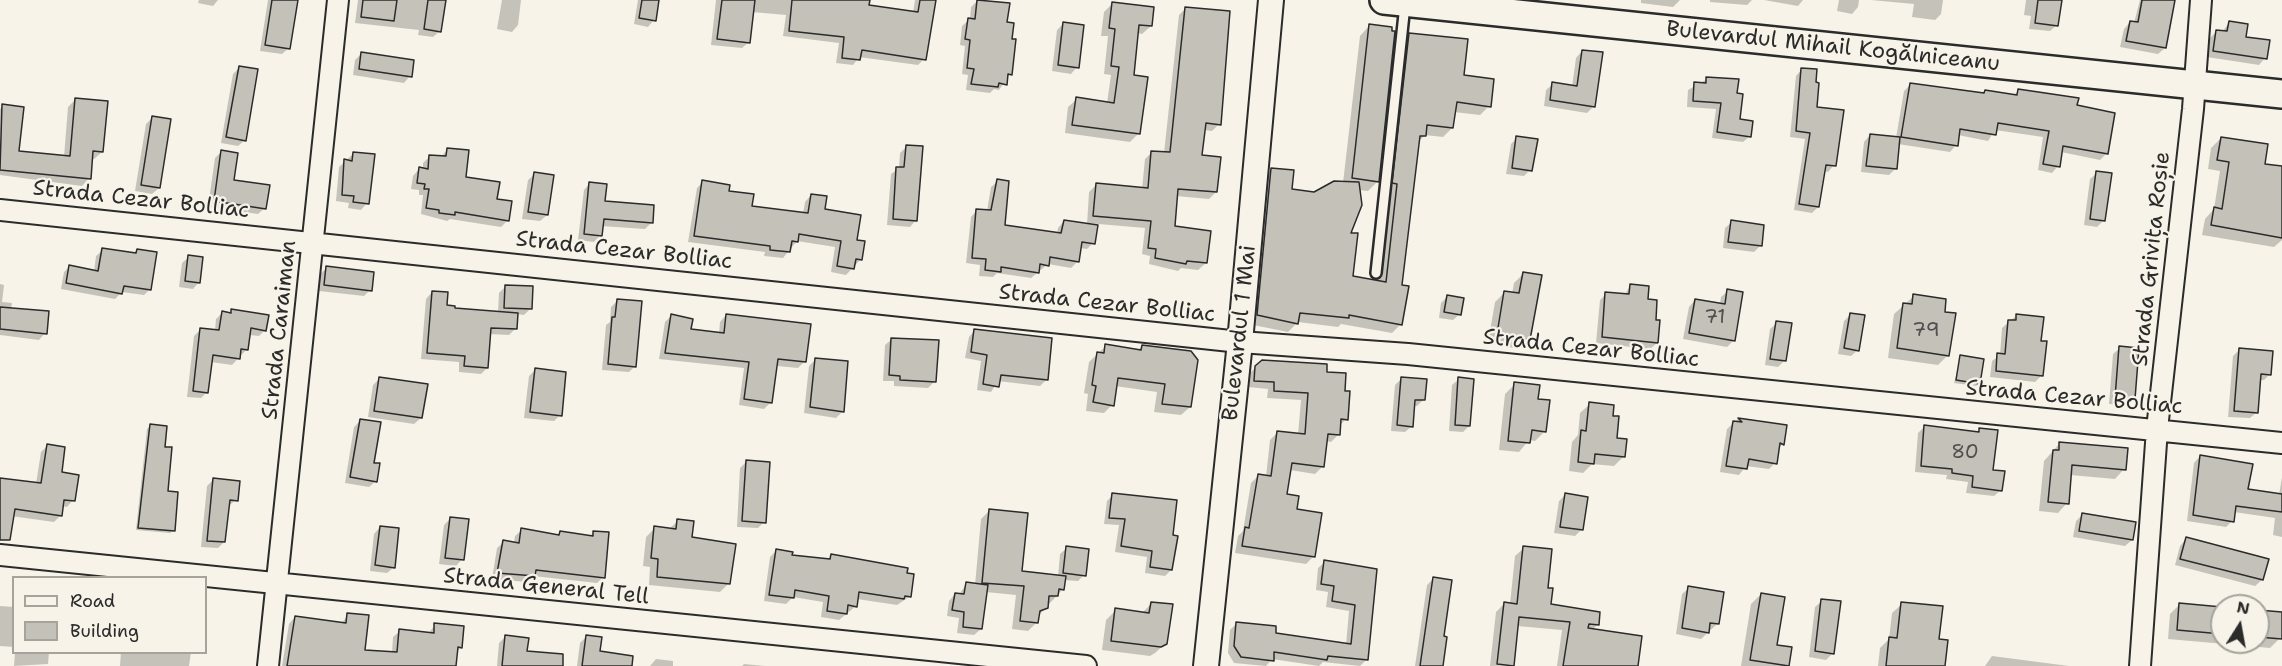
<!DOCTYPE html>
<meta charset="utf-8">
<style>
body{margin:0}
#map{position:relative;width:2282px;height:666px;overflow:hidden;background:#f7f3e8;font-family:"Shantell Sans",sans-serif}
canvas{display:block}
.legend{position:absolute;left:12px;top:576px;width:195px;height:78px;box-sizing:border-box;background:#f7f3e8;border:2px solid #a5a39c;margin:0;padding:8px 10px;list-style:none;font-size:18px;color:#2b2b2b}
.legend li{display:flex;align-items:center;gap:12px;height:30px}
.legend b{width:30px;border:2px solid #a5a39c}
.north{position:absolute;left:2210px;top:594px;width:60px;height:60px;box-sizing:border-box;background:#f7f3e8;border:2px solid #a5a39c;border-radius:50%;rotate:11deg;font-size:16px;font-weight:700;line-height:24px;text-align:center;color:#2b2b2b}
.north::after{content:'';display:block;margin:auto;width:21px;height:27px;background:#2b2b2b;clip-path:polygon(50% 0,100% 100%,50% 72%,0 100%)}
</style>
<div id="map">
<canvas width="2282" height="666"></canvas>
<ul class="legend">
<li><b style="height:8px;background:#f7f3e8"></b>Road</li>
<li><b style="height:16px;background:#c4c1b9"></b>Building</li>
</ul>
<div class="north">N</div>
</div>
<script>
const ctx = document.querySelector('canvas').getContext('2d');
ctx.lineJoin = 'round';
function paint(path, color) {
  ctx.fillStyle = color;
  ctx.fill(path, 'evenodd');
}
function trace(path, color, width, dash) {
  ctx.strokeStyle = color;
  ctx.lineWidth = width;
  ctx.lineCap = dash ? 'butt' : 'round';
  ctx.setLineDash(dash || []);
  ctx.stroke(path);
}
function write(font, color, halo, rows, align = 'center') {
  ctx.font = font + ' "Shantell Sans",sans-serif';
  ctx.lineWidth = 4.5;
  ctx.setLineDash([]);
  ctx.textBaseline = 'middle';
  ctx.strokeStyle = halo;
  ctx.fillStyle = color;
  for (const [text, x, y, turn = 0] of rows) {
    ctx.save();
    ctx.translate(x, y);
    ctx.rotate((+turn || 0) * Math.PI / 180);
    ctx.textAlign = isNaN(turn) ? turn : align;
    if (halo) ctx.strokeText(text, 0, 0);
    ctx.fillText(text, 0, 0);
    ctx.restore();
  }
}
const shadow = new Path2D(`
 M199,0H218L213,6L198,3Z
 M268,0H296L289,48L282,54L260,51Z
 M358,0H444L440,31L433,37L418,35L419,30L355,23Z
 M502,0H521L518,25L512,32L497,29Z
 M638,0H657L654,20L648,27L634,24Z
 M716,0H868V7L913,13L915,0H934L924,59L918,65L859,57L853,65L836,63L839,43L783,36L786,15L752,12L749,42L742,48L711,45Z
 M978,0L1005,23L1010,74L999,90L994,89L990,93L966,90L968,75L962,74L965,46L960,45L962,26L970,19L971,7Z
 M1641,0H1680L1673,7L1641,3Z
 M1710,0H1752L1747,5L1710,2Z
 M1764,0H1803L1798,6Z
 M1839,0H1859L1858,7L1852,14L1837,11Z
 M1871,0H1943L1941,14L1935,20L1912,17L1914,4Z
 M2026,0H2060L2057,25L2050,31L2029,29L2031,16L2024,15Z
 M2140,0H2165V48L2158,54L2120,47L2124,29L2130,22L2134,23Z
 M1112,4L1151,26L1142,34L1137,33L1132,76L1146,78L1138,134L1130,142L1065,133L1068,107L1077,99L1107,103L1111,75L1104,74L1108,36H1101L1104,12Z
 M1186,8L1219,124L1212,131L1204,130L1200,157L1216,192L1209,199L1176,196L1173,227L1206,263L1198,270L1181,268L1178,271L1149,264L1150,256L1142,254L1145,228L1087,223L1093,243L1087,249L1080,248L1078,261L1071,268L1048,264L1031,278L997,273L993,277L979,276L980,265L966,263L971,217L977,210L987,211L991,187L998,181L1003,226L1057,234L1058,228L1064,221L1087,225L1089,192L1096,185L1142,189L1145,159L1152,152L1164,153L1179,15Z
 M1064,23L1077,67L1071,74L1052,71L1057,30Z
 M2229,23L2265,58L2259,65L2207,57L2210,38L2217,31L2222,32Z
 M1369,26L1378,181L1368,191L1358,190L1349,234L1352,278L1379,282L1400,44L1409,34L1462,77L1489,106L1480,115L1454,112L1452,128L1443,137L1425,135L1418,142L1400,286L1401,324L1392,333L1341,324L1338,327L1298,322L1288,332L1248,324L1262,179L1272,169L1290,190L1315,193L1343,183L1360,36Z
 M1582,51L1593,107L1587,113L1544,106L1546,90L1553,84L1572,87L1576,58Z
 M362,53L410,76L404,83L353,75L355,60Z
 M239,68L245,140L238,146L221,143L233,74Z
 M1802,69L1834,165L1828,172L1823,171L1818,207L1812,213L1794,210L1805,139L1790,137L1796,76Z
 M1707,79L1735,94L1738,120L1750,136L1743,142L1712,138L1716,109L1687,107L1688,90Z
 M1910,85L2013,96L2018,91L2076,106L2106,154L2100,160L2061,152L2058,166L2052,173L2038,170L2043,137L1995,130L1988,141L1958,135L1956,145L1950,152L1898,144L1896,168L1889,175L1861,172L1864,142L1870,135L1896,138L1904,91Z
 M76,99L102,152L94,159H91L89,178L82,186L0,175V109L3,106L18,152L64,157L68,107Z
 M153,117L159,188L152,194L135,191L146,124Z
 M1517,138L1530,170L1524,176L1506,174L1511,144Z
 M2221,138L2263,165L2282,168V240L2274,247L2202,235L2205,219L2214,209L2220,171L2208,169L2211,148Z
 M907,146L916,220L910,227L887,225L891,174L899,168L900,153Z
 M448,149L464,178L508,220L501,227L450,219L447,221L421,214L423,195H419V190L411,189L413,176L419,169H423V163L430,156L441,157Z
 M221,152L232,182L265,208L258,214L208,207L215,158Z
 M354,153L367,203L361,210L348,208L349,203L336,201L339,167Z
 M2097,173L2103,221L2097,227L2084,225L2090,179Z
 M535,174L547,215L540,221L522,219L528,180Z
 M703,182L728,192L751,207L803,214L805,202L811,195L855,241L861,259L846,275L831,272L835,247L797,241L783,258L764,256L765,252L688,242L697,188Z
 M590,183L604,203L651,223L645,229L601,226L600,235L594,242L578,240L584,190Z
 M1732,222L1760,246L1754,252L1723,248L1725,228Z
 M103,250L133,254L137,250L150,289L144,295L122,292L115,299L61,289L64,272L70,266L94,272L96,256Z
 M189,257L199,282L193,289L179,287L182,263Z
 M327,268L370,290L364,296L319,291L320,274Z
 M1523,274L1529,339L1519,349L1488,343L1495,302L1505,292L1512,294L1514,283Z
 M0,284L4,285L2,302L12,303L11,309L45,333L39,340L0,335Z
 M1630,286L1646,300L1654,321L1657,343L1650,349L1596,343L1600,300L1606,294L1624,296Z
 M505,287L531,308L524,315L517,314L516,328L509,335L489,334L487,368L481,374L459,372V362L421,359L426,299L432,292L446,307L454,309L498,313L499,293Z
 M1728,291L1734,340L1727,347L1683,339L1689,307L1695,300L1720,304L1721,297Z
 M1448,296L1460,314L1453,320L1439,318L1441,303Z
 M1914,296L1948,355L1938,365L1888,358L1894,314Z
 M617,301L635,366L629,372L602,370L606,325L610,322L611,307Z
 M232,310L265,330L259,336L249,335L247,349L232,365L211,362L207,392L201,398L187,397L194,336L201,329L215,331L216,319L223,312L229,314Z
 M726,315L805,361L798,368L777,366L771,402L764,409L739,405L744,368L659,359L665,322L671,316L690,330L719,334L720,322Z
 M1850,315L1858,350L1851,356L1838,354L1844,321Z
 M2017,315L2040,342L2041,376L2035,382L1990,377L1992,361L2000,355L2002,328Z
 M1777,323L1785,360L1778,367L1765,365L1770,329Z
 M975,330L1047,379L1040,386L998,381L991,392L977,390L981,361L965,358L969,337Z
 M892,339L935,381L928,388L894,386V381H883L885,345Z
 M1106,346L1138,351L1142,346L1190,407L1181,415L1154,412L1157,392L1115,386L1112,405L1104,413L1086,411L1088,394L1084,393L1089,362Z
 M2120,348L2133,399L2127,405L2109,404L2113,354Z
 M2240,349L2270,374L2264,380H2259L2257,412L2250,418L2228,417L2233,356Z
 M1961,357L1979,383L1976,386L1954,383Z
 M815,360L847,363L842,412L836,418L804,413L809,366Z
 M1262,361L1325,374L1344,392L1346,419L1339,426V434L1331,442L1326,441L1323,466L1315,474L1290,470L1286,496L1295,510L1314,556L1306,564L1235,553L1238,536L1243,531L1251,483L1258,476L1266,477L1270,440L1278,432L1298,435L1301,400L1267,398L1268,389L1248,387V375Z
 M535,370L560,415L554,421L524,418L529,376Z
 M380,378L421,418L414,424L368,417L373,385Z
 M1401,379L1424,399L1417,406H1413L1412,426L1405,432L1391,431L1395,385Z
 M1459,379L1469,426L1463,432L1449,431L1452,385Z
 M1515,384L1536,400L1545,431L1535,441L1529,440L1519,452L1499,450L1505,394Z
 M1590,404L1611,417L1616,439L1624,456L1614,466L1592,464L1583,473L1569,471L1572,442L1578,435L1580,413Z
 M1738,419L1785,426L1783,444L1777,449L1775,463L1769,469L1746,466L1739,475L1720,472L1727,429Z
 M360,421L376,481L369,487L345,483L354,427Z
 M150,426L163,448L166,492L173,531L170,533L136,530L147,429Z
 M1924,427L1976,433L1980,430L1992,471L2001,490L1994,496L1966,493L1968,482L1946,479L1947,475L1915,472L1918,433Z
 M2060,443L2124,469L2115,479L2070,475L2067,503L2058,513L2039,511L2044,461Z
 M47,446L73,500L67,507L62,506L60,516L54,522L11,516L0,532V479L36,484L41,452Z
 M2200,456L2246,491L2279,495L2282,477V537L2273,535L2275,518L2234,512L2232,521L2226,527L2187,521L2194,463Z
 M747,461L764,522L758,528L737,527L740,468Z
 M213,480L236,500L227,507L224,542L218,548L201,547L207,486Z
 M1113,495L1172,536L1171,570L1165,576L1145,573L1147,557L1115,552L1119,525L1104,524L1107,501Z
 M1565,495L1582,529L1575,536L1554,533L1559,501Z
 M989,511L1021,572L1058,577L1060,554L1067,548L1084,575L1078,581L1064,580L1063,589L1038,616L1037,622L1028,631L1012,629L1016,595L986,592L981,629L974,635L957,633L959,618L947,616L949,601L955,594L959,595L966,584L975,585L981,519Z
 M2082,515L2132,540L2125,546L2073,537L2076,521Z
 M450,519L462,559L456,566L439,564L444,525Z
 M678,521L728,584L720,592L649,585L650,567L643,566L646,537L655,528L669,529Z
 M380,527L394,567L387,573L370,571L374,534Z
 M522,530L557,536L560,532L589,537L594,532L603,577L597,583L533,576L527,582L492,579L497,548L504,542L514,544L515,536Z
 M2186,539L2267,560L2262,580L2255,586L2175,565L2180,546Z
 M1524,548L1546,589L1549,606L1597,625L1592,630L1636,666H1557L1562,630L1517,626L1513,665L1490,666L1496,612L1504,604H1510L1515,556Z
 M776,551L790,556L827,560L832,556L905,574L909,597L897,605L857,599L856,606L839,620L821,617L823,602L793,597L786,604L764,601L770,557Z
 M1325,562L1375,570L1366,660L1360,666L1323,662L1319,666L1272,659L1266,666L1234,663L1228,653L1230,630L1236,624L1274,634L1346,645L1349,611L1326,607L1328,592L1316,590L1318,568Z
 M1433,579L1442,638L1441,666H1415L1427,585Z
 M1689,588L1717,624L1701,639L1676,634L1682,594Z
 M1761,594L1775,646L1787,666H1741L1751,604Z
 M1822,601L1833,653L1826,660L1809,657L1815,607Z
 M1151,604L1166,643L1155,653L1150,656L1102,650L1106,620L1116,610L1142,613Z
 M1902,604L1938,640L1943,666H1878L1880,648L1889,639L1892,613Z
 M2180,604L2222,608V642H2258V611L2280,638L2270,648L2168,639L2170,614Z
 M0,606L14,607V647L0,646Z
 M348,615L364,651L392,653L393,637L400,631L428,634L435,625L461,647L456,652L454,666H282L289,624L295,617L341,624Z
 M505,637L526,652L546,666H497L499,643Z
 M586,637L598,653L604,666H577L580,643Z
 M15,652H49L48,664L14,666Z
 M121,652H191L189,666H120Z
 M1992,656L2069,666H1985Z
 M656,659L673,661V666H650Z
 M744,664L765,666H742Z`);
const building = new Path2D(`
 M272,0H298L290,49L265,45Z
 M363,0H397L394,21L361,17Z
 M428,0H446L441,32L424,29Z
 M642,0H659L656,21L639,18Z
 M722,0H755L750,43L717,39Z
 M792,0H870L869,5L918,12L920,0H936L926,60L862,50L860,60L842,58L844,37L789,31Z
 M977,0L1010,3L1007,22L1014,23L1012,39H1016L1012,75L1008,74L1007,85L999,83L998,87L971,84L974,69L967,68L970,40L965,39L968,18L975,19Z
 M2038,0H2062L2058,26L2035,23Z
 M2142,0H2175L2166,48L2126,41L2130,21L2138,22Z
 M1112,2L1154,7L1152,26L1139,25L1134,75L1148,77L1140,134L1072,125L1076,97L1114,103L1119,67L1111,66L1115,29L1109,28Z
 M1185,7L1230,11L1221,125L1206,123L1202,155L1221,157L1217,192L1178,189L1175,226L1211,231L1207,263L1187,261L1186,264L1155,258L1156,249L1148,248L1151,221L1093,216L1096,183L1148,188L1151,151L1170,152Z
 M2229,21L2248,24L2246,37L2270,40L2267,59L2213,51L2216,30L2227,31Z
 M1063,22L1084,25L1079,68L1058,65Z
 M1369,24L1392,27V31H1395L1379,182L1352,178Z
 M1409,33L1468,39L1464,75L1494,79L1491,107L1457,102L1453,128L1427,125L1426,136H1420L1402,285L1409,286L1402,325L1349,315V318L1300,313L1298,324L1257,315L1271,168L1294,170L1292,189L1314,192L1334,181L1359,182L1362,205L1351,233H1358L1353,276L1386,282L1397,184L1392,183Z
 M1582,50L1603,52L1595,107L1550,100L1552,82L1577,86Z
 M361,52L414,60L412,77L359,69Z
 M239,66L258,69L246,141L226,137Z
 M1801,68L1817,69L1816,82L1819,83L1817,107L1844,110L1836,166L1826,165L1819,207L1799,204L1810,133L1796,131Z
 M1706,77L1739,79L1737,93L1743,94L1740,119L1753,121L1751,137L1717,132L1721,103L1693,101L1694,82L1706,83Z
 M1910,83L1984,93L1985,90L2017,95L2018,89L2079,98L2077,105L2115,113L2108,154L2063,146L2060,167L2043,164L2049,131L1998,123L1996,135L1960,129L1958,146L1901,137Z
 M75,98L108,101L103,152L93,151L91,179L0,170L2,104L24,107L19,151L70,156Z
 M152,116L171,119L160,188L141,185Z
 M1870,134L1900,137L1897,169L1866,166Z
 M1516,136L1538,139L1532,171L1512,168Z
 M2221,137L2268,144L2265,164L2282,166V238L2211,225L2214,207L2222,209L2229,162L2217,160Z
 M906,145L923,146L917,221L893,219L896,167H904Z
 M447,148L469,150L466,177L500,182L497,199L512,201L509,221L455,212V215L439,213V210L426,208L429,189H424L425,184L417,183L419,167L428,169L429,155L446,156Z
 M221,150L238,153L234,180L270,185L266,209L214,201Z
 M353,152L375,154L369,204L353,202L354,196L342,195L344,159L352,161Z
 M2096,171L2112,173L2105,221L2090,219Z
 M534,172L554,175L548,215L528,212Z
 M997,179L1009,181L1005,225L1061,233L1064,220L1098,225L1095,244L1082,242L1079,262L1050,257L1049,266L1040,264L1039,273L1001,267V272L985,270L986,259L972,258L976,209L991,210Z
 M702,180L730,185L729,191L754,194L752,206L808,213L811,194L827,196L825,209L861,215L857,240L865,241L862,260L856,259L854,269L837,266L841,241L799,234L798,242L792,241L790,252L770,250V246L694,236Z
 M589,182L607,184L605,201L654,205L653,223L604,219L602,236L584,234Z
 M1731,220L1764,225L1762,246L1728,242Z
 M102,248L136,253L137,249L157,252L151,290L124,286L122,294L66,283L69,265L98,271Z
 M188,255L203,257L200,283L185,281Z
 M326,266L374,272L372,291L324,285Z
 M1523,272L1542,275L1530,340L1497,334L1504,291L1519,293Z
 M1630,284L1649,286L1648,299L1657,300L1656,320H1660L1658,343L1602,337L1605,292L1629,294Z
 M505,285L533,286L532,309L504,308Z
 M1727,289L1743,292L1735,341L1689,333L1695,299L1725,304Z
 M432,291L448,292L447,305L455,306V308L518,313L517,329L491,328L488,368L464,366L465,356L427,353Z
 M1913,294L1946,299L1945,312L1956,313L1949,356L1897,348L1903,303L1912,304Z
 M1447,295L1464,298L1461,315L1444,312Z
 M617,299L642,301L636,367L608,364L612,317H615Z
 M0,307L49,311L47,334L0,329Z
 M231,309L269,315L266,331L251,328L248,350L241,349L240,359L213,355L208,393L193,391L200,328L219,330L222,311L231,313Z
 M1850,313L1865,315L1859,351L1844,348Z
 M671,314L693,319L691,329L724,333L726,314L811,324L806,362L778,359L772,403L744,399L749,362L665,353Z
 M2016,314L2044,317L2041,341H2047L2043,376L1996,371L1997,353L2005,354L2008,320H2016Z
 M1776,321L1792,323L1786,361L1770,359Z
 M974,329L1052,338L1048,380L1001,375L999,387L983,384L987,355L971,352Z
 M891,338L939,340L936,382L900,380V376L889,375Z
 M1105,344L1141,350L1142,345L1191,351L1198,360L1191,407L1162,404L1165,384L1118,378L1114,406L1093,402L1096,386L1092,385L1097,352L1104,353Z
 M2119,346L2139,348L2135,399L2115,398Z
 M2239,348L2273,351L2271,375L2261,374L2258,413L2234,411Z
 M1960,355L1984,359L1980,384L1956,380Z
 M815,358L848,361L844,412L810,407Z
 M1262,360L1327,364V372L1346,373L1345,391H1350L1348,420L1341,419L1340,435L1328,434L1324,467L1292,463L1287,494L1299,496L1297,509L1322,513L1315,557L1242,546L1245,527L1249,528L1258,474L1271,476L1277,431L1305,434L1308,393L1274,391V382L1254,381L1255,366Z
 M535,368L566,372L562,416L530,412Z
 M379,377L428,384L422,418L374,411Z
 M1401,377L1427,379L1425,400H1415L1413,427L1397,425Z
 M1458,377L1474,379L1470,426L1455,425Z
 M1514,382L1540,385L1538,399L1550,400L1546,432L1532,430L1530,443L1508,441Z
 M1589,402L1614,405L1613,416H1619L1617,438L1627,439L1625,457L1595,454L1594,464L1578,462L1581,430L1586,431Z
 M1738,418L1787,425L1784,445L1780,443L1777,464L1749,459L1747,469L1726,466L1733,421L1742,422Z
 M360,419L381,422L374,463H380L377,482L350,477Z
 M150,424L167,426L165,447H172L168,491L178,492L175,531L138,528Z
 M1924,425L1979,432V428L1998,430L1993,470L2005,471L2002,491L1972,487L1973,476L1952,473V469L1921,466Z
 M2059,442L2128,448L2126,470L2072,465L2069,504L2048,502L2053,450H2059Z
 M47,444L65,447L62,472L79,475L75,501L64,500L62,516L15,509L10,540H0V478L41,483Z
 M2200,455L2253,464L2248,489L2282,494V512L2236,506L2234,522L2193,515Z
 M746,460L770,462L766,523L742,521Z
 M213,478L240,481L238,501L230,500L225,542L207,541Z
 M1112,493L1177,500L1173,535L1178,536L1172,570L1150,567L1152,551L1121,546L1125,519L1109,518Z
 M1565,493L1588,497L1583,530L1560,527Z
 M989,509L1028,513L1022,571L1066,576L1064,590L1059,589L1058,596H1049L1048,608L1040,611L1038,623L1020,621L1024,586L982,583Z
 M2082,513L2136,522L2133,540L2079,531Z
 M450,517L469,519L464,560L445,558Z
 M677,519L694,521L692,537L736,544L730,584L657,577L658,559L651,558L654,526L676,529Z
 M380,526L399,528L395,568L375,565Z
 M521,528L559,535L560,531L593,536V531L609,532L605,578L536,570L535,576L497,573L503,540L519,543Z
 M2186,537L2269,559L2263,580L2180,559Z
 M1066,546L1089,549L1086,576L1063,573Z
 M1523,546L1552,549L1548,588H1553L1551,604L1600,612L1599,625L1589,624L1588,628L1642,636L1638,666H1563L1570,622L1519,617L1514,666L1497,664L1504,602L1517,604Z
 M776,549L793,552L792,555L830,559L831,554L908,568L907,573L914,574L911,597L905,596L904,599L859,592L857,607L848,605L847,614L827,611L829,596L795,590L794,598L769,595Z
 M1324,560L1377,569L1368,660L1328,656L1327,660L1274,652V661L1241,657L1234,646L1236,622L1276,626V633L1351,644L1355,605L1332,601L1334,586L1321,584Z
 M1433,577L1452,580L1444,636L1447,637L1443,666H1420Z
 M966,582L988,585L982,629L963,627L964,612L952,610L955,593L964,594Z
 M1688,586L1724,592L1719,624L1710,623L1709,633L1682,628Z
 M1761,593L1785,597L1777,645L1792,647L1789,666L1750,660Z
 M1821,599L1841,601L1834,654L1815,651Z
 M1151,602L1173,604L1167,644L1161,647L1111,641L1115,608L1149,613Z
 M1901,602L1943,606L1939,639L1948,640L1945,666H1886L1889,637L1897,638Z
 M2179,603L2222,607V634L2177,630Z
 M2258,610L2282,612V639L2258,637Z
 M347,613L369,615L365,650L397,652L399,629L434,633V623L464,626L462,648L458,647L456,666H287L295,616L346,623Z
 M505,635L529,638L527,651L563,654V666H502Z
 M586,635L602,637L600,651L633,656L632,666H582Z`);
const service = new Path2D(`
 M1376,273L1405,5`);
const minor = new Path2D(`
 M0,210L1240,342L1408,354L2282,443
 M0,555L1086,666
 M268,666L338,0
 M2140,666L2157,429L2193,109L2201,0`);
const tertiary = new Path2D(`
 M1206,666L1240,342L1271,0`);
const secondary = new Path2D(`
 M1384,0L2282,94`);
const numberNames = [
 ["71",1715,318],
 ["79",1926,331],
 ["80",1965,453]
];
const streetNames = [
 ["Bulevardul Mihail Kogălniceanu",1833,47,6],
 ["Strada Cezar Bolliac",141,200,6],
 ["Strada Cezar Bolliac",624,251,6],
 ["Strada Grivița Roșie",2152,259,-84],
 ["Strada Cezar Bolliac",1107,304,6],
 ["Strada Caraiman",280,330,-84],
 ["Bulevardul 1 Mai",1240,333,-84],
 ["Strada Cezar Bolliac",1591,349,6],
 ["Strada Cezar Bolliac",2074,398,5],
 ["Strada General Tell",546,587,6]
];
paint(shadow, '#0003');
paint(building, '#c4c1b9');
trace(building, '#2b2b2b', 1.5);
trace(service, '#2b2b2b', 14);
trace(minor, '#2b2b2b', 24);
trace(tertiary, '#2b2b2b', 28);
trace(secondary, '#2b2b2b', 32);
trace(service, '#f7f3e8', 9);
trace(minor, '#f7f3e8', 20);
trace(tertiary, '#f7f3e8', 24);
trace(secondary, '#f7f3e8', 27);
write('20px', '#51504e', null, numberNames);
write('22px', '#2b2b2b', '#f7f3e8', streetNames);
</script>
